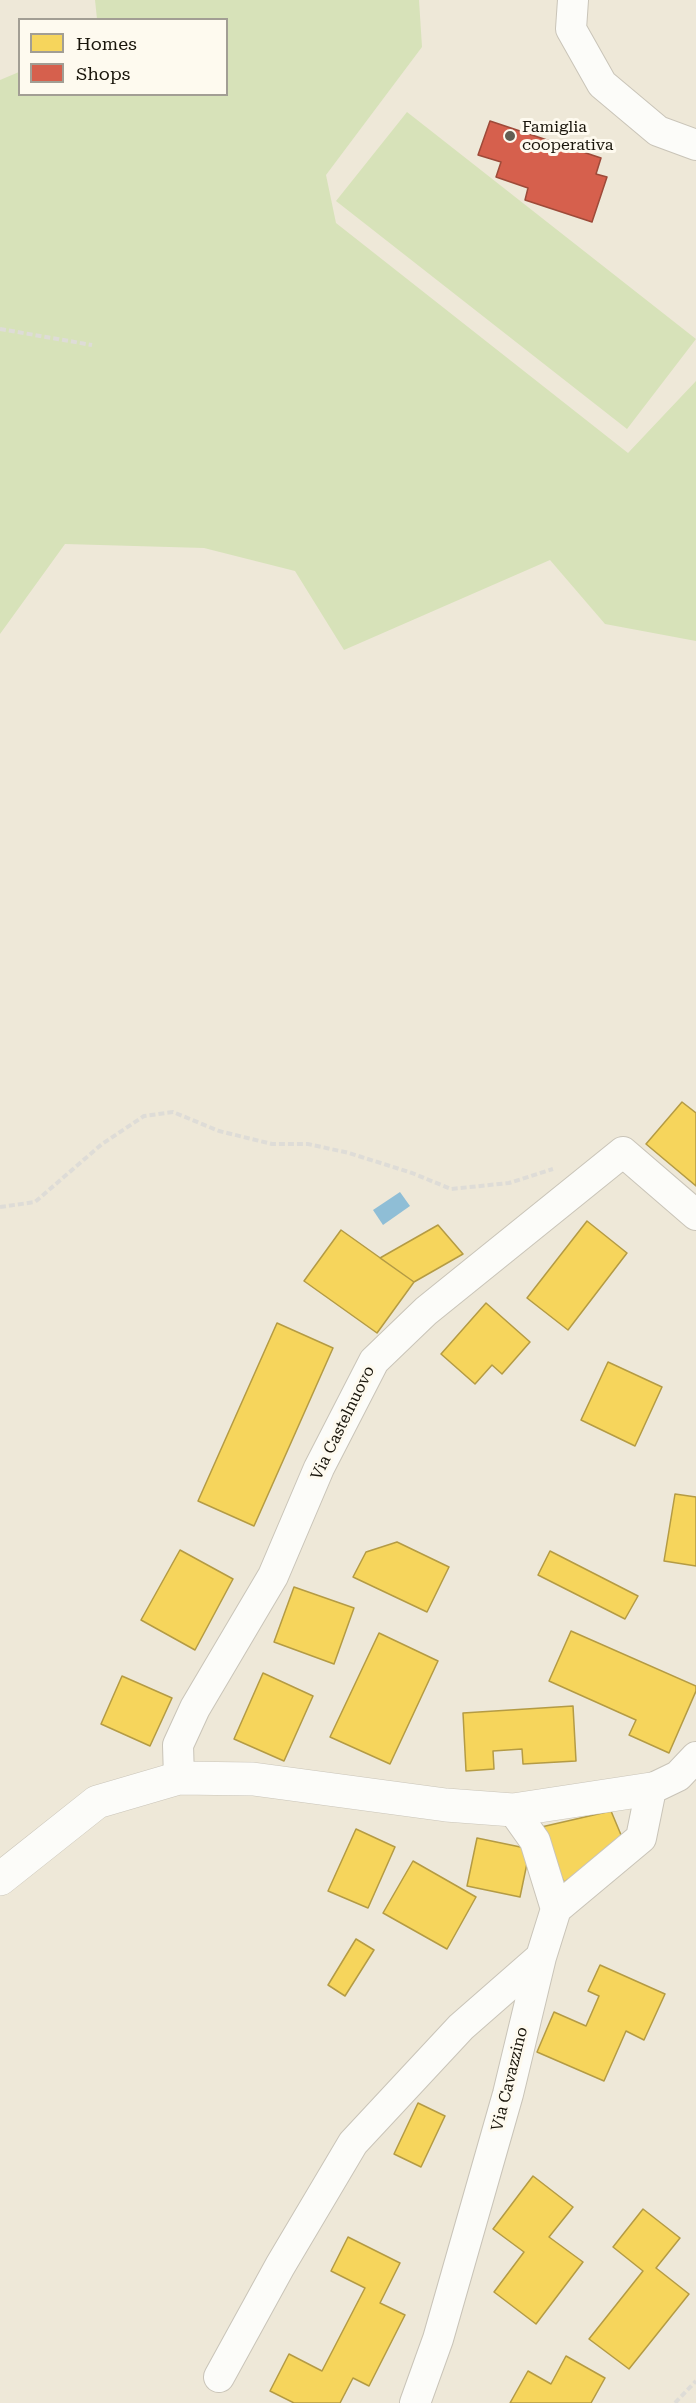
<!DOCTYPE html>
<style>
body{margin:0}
#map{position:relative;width:696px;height:2403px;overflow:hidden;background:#eee8d8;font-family:"Roboto Serif",serif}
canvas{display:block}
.legend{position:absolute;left:18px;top:18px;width:210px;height:78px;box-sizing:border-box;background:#fefaef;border:2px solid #a29e94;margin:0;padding:8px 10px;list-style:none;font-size:18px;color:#19150b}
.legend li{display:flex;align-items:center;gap:12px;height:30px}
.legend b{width:30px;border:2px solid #a29e94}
</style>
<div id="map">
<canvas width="696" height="2403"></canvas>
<ul class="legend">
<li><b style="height:16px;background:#f6d55c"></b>Homes</li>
<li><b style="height:16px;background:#d6604d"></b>Shops</li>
</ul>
</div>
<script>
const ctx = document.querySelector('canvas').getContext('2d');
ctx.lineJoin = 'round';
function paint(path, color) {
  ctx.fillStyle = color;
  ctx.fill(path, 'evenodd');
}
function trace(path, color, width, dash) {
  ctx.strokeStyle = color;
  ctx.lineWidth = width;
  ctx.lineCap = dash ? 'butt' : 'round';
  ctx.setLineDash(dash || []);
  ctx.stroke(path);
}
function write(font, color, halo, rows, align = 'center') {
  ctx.font = font + ' "Roboto Serif",serif';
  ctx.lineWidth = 6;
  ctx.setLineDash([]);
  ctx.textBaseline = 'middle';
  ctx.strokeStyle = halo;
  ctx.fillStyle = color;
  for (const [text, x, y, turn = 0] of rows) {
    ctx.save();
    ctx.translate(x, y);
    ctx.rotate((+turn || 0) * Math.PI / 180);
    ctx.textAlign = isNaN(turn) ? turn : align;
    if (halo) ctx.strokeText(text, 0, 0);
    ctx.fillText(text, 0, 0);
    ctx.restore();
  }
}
const green = new Path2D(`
 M95,0H419L422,47L326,175L336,223L628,453L696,381V641L605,624L550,560L344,650L295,571L204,548L65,544L0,634V80L19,72L20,94H226V20L97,19Z
 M407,112L696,339L627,429L336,201Z`);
const water = new Path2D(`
 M400,1192L410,1206L383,1225L373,1210Z`);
const homes = new Path2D(`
 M682,1102L696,1113V1186L646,1144Z
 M587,1221L627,1253L568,1330L527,1298Z
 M438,1225L463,1254L414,1282L380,1258Z
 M341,1230L414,1282L377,1333L304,1281Z
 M486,1303L530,1342L502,1374L492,1365L475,1384L441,1354Z
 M277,1323L333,1348L254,1526L198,1501Z
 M608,1362L662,1387L635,1446L581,1420Z
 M675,1494L696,1497V1566L664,1561Z
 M397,1542L449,1567L427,1612L353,1577L366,1552Z
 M180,1550L233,1579L195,1650L141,1620Z
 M550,1551L638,1596L625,1619L538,1575Z
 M294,1587L354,1608L334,1664L274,1642Z
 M571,1631L696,1686V1691L669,1753L629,1735L636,1720L549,1681Z
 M379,1633L438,1661L390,1764L330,1737Z
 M263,1673L313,1696L284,1761L234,1739Z
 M122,1676L172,1698L150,1746L101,1724Z
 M573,1706L576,1761L523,1764L522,1749L493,1751L494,1769L466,1771L463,1713Z
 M611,1811L624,1842L564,1882L537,1828Z
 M356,1829L395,1847L368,1908L328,1891Z
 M477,1838L530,1849L520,1897L467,1886Z
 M413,1861L476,1897L447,1949L383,1913Z
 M356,1939L374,1950L345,1996L328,1985Z
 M600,1965L665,1994L644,2040L626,2031L604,2081L537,2052L554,2012L586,2026L599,1996L588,1991Z
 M418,2103L445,2116L421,2167L394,2154Z
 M533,2176L573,2207L549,2237L583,2262L536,2324L494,2292L524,2252L493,2229Z
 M643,2209L680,2238L656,2268L689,2294L629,2369L589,2339L643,2271L613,2247Z
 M348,2237L400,2263L380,2303L405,2315L369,2386L353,2378L340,2403H294L270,2391L289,2354L322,2371L365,2288L331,2271Z
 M566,2356L605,2378L591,2403H510L528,2371L551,2384Z`);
const shops = new Path2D(`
 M490,121L601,158L596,174L607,177L592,222L525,200L528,188L496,177L501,162L478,155Z`);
const path = new Path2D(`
 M0,329L92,345
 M0,1207L35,1202L102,1144L144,1116L173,1112L219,1131L272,1144H308L349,1153L412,1173L451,1189L509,1183L553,1169
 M675,2403L696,2381`);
const street = new Path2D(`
 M573,0L571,29L602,84L658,131L696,145
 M179,1778L178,1745L195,1708L273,1576L319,1468L374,1361L426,1311L623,1152L696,1215
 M513,1810L535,1841L556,1909
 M219,2377L280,2266L353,2143L461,2027L541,1957
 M415,2403L438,2339L508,2094L541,1957L556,1909L641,1838L651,1789L678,1776L696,1757`);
const secondary = new Path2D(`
 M0,1879L97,1802L179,1778L253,1779L446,1805L513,1810L651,1789`);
const markers = [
 [510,136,6,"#645f53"]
];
const poiNames = [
 ["Famiglia",522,127],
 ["cooperativa",522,145]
];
const streetNames = [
 ["Via Castelnuovo",343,1423,-64],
 ["Via Cavazzino",510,2079,-76]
];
paint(green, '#d7e2b9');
paint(water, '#8fbed6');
paint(homes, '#f6d55c');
trace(homes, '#b49b44', 1.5);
paint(shops, '#d6604d');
trace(shops, '#9d4a39', 1.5);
trace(street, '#c9c4b8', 32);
trace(secondary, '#c9c4b8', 34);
trace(path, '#dedcd7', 4, [6, 3]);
trace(street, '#fcfcf9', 30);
trace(secondary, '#fcfcf9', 33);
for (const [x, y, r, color] of markers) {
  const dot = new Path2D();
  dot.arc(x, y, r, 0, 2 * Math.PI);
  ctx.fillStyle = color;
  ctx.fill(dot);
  trace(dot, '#fefaef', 2);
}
write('16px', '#19150b', '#fefaef', poiNames, 'left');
write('16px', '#19150b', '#fefaef', streetNames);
</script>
